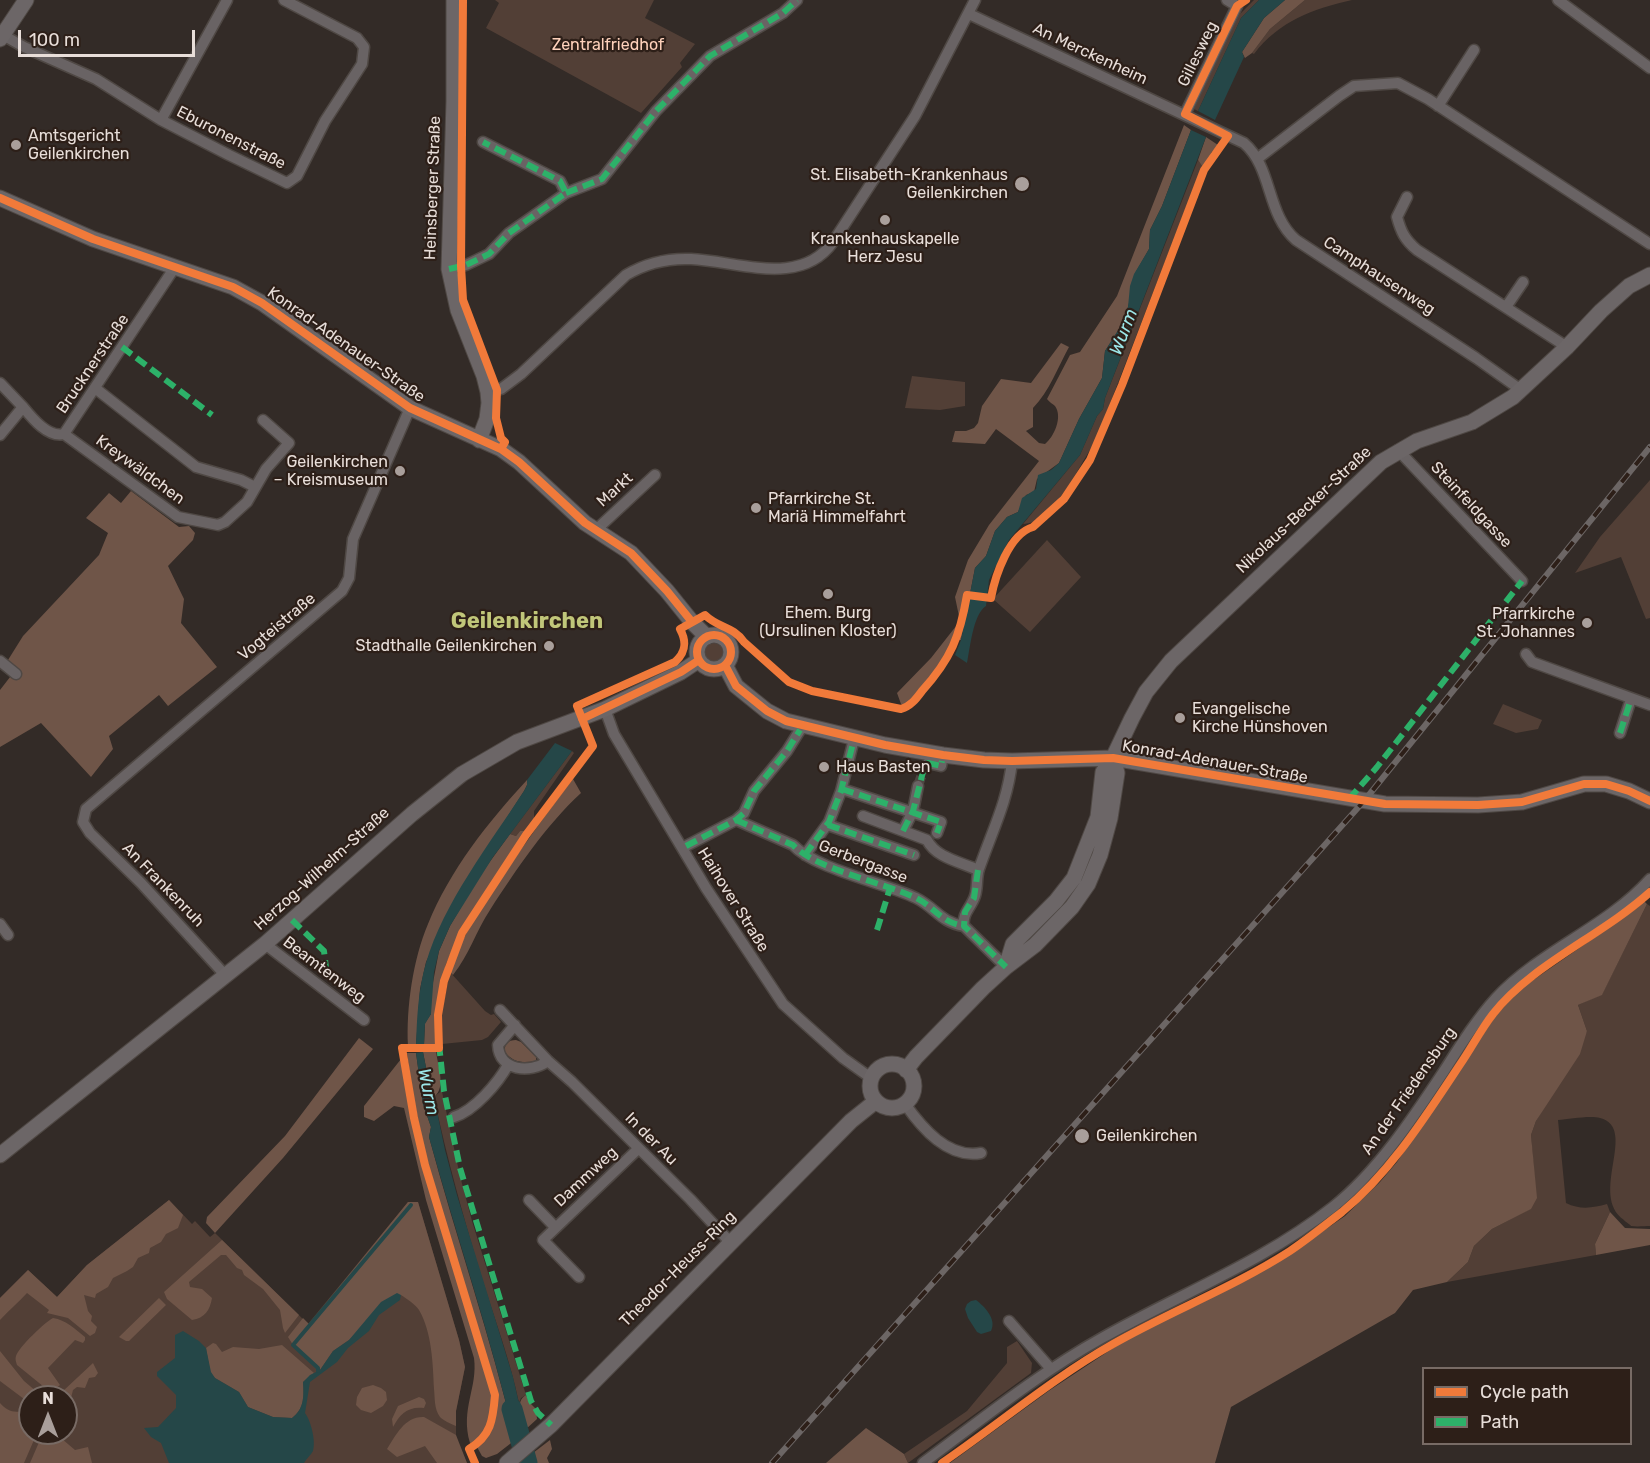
<!DOCTYPE html>
<meta charset="utf-8">
<style>
body{margin:0}
#map{position:relative;width:1650px;height:1463px;overflow:hidden;background:#332b27;font-family:Rubik,sans-serif}
canvas{display:block}
.legend{position:absolute;left:1422px;top:1367px;width:210px;height:78px;box-sizing:border-box;background:#2d1f18;border:2px solid #786b65;margin:0;padding:8px 10px;list-style:none;font-size:18px;color:#e8ded9}
.legend li{display:flex;align-items:center;gap:12px;height:30px}
.legend b{width:30px;border:2px solid #786b65}
.north{position:absolute;left:18px;top:1385px;width:60px;height:60px;box-sizing:border-box;background:#2d1f18;border:2px solid #786b65;border-radius:50%;rotate:0deg;font-size:16px;font-weight:700;line-height:24px;text-align:center;color:#e8ded9}
.north::after{content:'';display:block;margin:auto;width:21px;height:27px;background:#a99f9b;clip-path:polygon(50% 0,100% 100%,50% 72%,0 100%)}
.scale{position:absolute;left:18px;top:30px;width:177px;height:27px;box-sizing:border-box;border:3px solid #e8ded9;border-top:0;padding-left:8px;font-size:18px;line-height:21px;white-space:nowrap;color:#e8ded9;-webkit-text-stroke:4px #2d1f18;paint-order:stroke}
</style>
<div id="map">
<canvas width="1650" height="1463"></canvas>
<ul class="legend">
<li><b style="height:8px;background:#f17a3a"></b>Cycle path</li>
<li><b style="height:8px;background:#2db169"></b>Path</li>
</ul>
<div class="north">N</div>
<div class="scale">100 m</div>
</div>
<script>
const ctx = document.querySelector('canvas').getContext('2d');
ctx.lineJoin = 'round';
function paint(path, color) {
  ctx.fillStyle = color;
  ctx.fill(path, 'evenodd');
}
function trace(path, color, width, dash) {
  ctx.strokeStyle = color;
  ctx.lineWidth = width;
  ctx.lineCap = dash ? 'butt' : 'round';
  ctx.setLineDash(dash || []);
  ctx.stroke(path);
}
function write(font, color, halo, rows, align = 'center') {
  ctx.font = font + ' Rubik,sans-serif';
  ctx.lineWidth = 4.5;
  ctx.setLineDash([]);
  ctx.textBaseline = 'middle';
  ctx.strokeStyle = halo;
  ctx.fillStyle = color;
  for (const [text, x, y, turn = 0] of rows) {
    ctx.save();
    ctx.translate(x, y);
    ctx.rotate((+turn || 0) * Math.PI / 180);
    ctx.textAlign = isNaN(turn) ? turn : align;
    if (halo) ctx.strokeText(text, 0, 0);
    ctx.fillText(text, 0, 0);
    ctx.restore();
  }
}
const green = new Path2D(`
 M495,0H654L645,18L695,44L680,63L682,67L641,113L486,28L499,3Z
 M1254,0H1259L1241,18L1198,111L1194,109L1239,15Z
 M1305,0H1352C1313,9 1279,21 1254,54L1252,53L1270,29Z
 M1198,160L1202,166L1095,442C1080,464 1053,524 1023,524L1080,455L1097,416L1103,409L1105,398Z
 M912,376L965,382V406L940,410L905,408Z
 M1650,480V618L1646,619L1621,557L1575,573L1600,537Z
 M1047,540L1081,577L1030,632L993,599Z
 M704 653a10 10 0 1 1 20 0a10 10 0 1 1-20 0Z
 M1503,704L1542,720L1538,729L1516,733L1493,724Z
 M572,751L574,753L534,811V822L527,831H520L516,836L510,834Z
 M1647,904L1650,906V1226C1645,1226 1637,1227 1631,1226C1631,1225 1624,1221 1624,1220C1588,1195 1639,1128 1600,1118C1591,1115 1569,1119 1558,1120L1566,1203C1580,1210 1593,1208 1607,1204L1610,1212L1595,1244L1596,1255L1447,1282L1468,1262L1474,1246L1492,1229L1530,1209L1536,1198L1531,1135L1536,1121L1587,1031L1578,1005L1602,994Z
 M450,972L485,1011L491,1015L494,1014L501,1022L488,1037L482,1040L442,1044V1011Z
 M441,1087L460,1176L472,1221L526,1395L521,1398L519,1403C510,1360 495,1320 482,1279C464,1219 447,1159 434,1097L440,1092Z
 M169,1200L192,1224L195,1221L210,1237L215,1233L308,1324L408,1202H418L459,1340L465,1367L456,1411V1439L467,1463H0V1298L28,1270L57,1297L87,1265ZM30,1397H66V1433H30Z
 M1017,1341L1032,1363L1031,1373L908,1463L904,1454L967,1411L1007,1363V1347Z`);
const forest = new Path2D(`
 M1285,0H1305L1270,29L1252,53L1245,58L1242,52L1264,18Z
 M1184,125L1191,130L1162,206L1150,230L1149,249L1137,270L1128,307L1119,329L1105,351L1102,378L1079,419L1059,463L1037,479L1034,492L1026,495L1018,512L1007,517L995,531L986,556L975,568L961,640H954L932,677L905,706L901,704L897,693L931,658L960,621L955,597L968,560L989,525L1039,461L996,429L985,444L952,442L955,431H966L974,428L978,423L982,406L1001,379L1031,383L1061,343L1069,347C1058,367 1049,392 1033,408V427L1026,431L1039,443L1045,444C1054,437 1063,417 1055,406C1053,404 1049,402 1047,399L1070,355L1080,352L1117,296Z
 M1206,137L1218,145L1211,153L1209,164L1202,166L1198,160Z
 M131,491L179,527L189,526L195,533L193,540L168,566L184,599L181,623L217,667L168,706L159,695L109,736L113,749L91,777L41,723L0,747V690L17,668L8,660L23,636L99,555L108,533L86,518L109,493L121,503Z
 M573,779L581,793C547,824 515,871 490,910C476,931 469,955 453,975L450,972C463,933 480,910 503,876C525,843 549,810 573,779Z
 M527,780V785L524,791L458,894L426,962L420,989L416,1046H408C406,1008 413,959 428,924C450,870 488,822 527,780Z
 M520,831H527L456,941L446,964L439,994L437,1045H424L425,1023L431,1014V993L439,951L450,926L478,878L510,834L516,836Z
 M1644,901L1647,904L1602,995L1578,1005L1587,1031L1580,1054L1536,1121L1531,1135L1537,1198L1531,1209L1492,1229L1474,1246L1468,1262L1447,1282L1413,1290L1395,1313L1231,1407L1215,1463H950L1050,1390L1127,1339L1255,1275L1293,1252L1345,1216L1380,1182L1397,1162L1495,1017L1519,990L1637,908Z
 M359,1038L373,1049L283,1158L215,1233L206,1223L207,1217L285,1136Z
 M516,1040L521,1042L536,1057V1061C524,1063 513,1063 505,1052C504,1044 508,1040 516,1040Z
 M436,1050C437,1065 447,1087 434,1097L431,1093L423,1052Z
 M407,1053H416L423,1104L431,1127L429,1137C456,1238 491,1337 515,1440L497,1454L486,1458L482,1456L477,1447C493,1434 497,1414 496,1394C465,1280 421,1170 407,1053Z
 M401,1059L424,1172L493,1396C491,1413 490,1440 470,1443C460,1409 478,1388 474,1358L426,1200L404,1108L394,1106L374,1121L364,1117V1106Z
 M169,1200L183,1215L178,1228L166,1234L161,1242L150,1248L149,1253L138,1258L133,1267L127,1271L113,1278L108,1287L96,1294L95,1298L84,1295L88,1311L92,1316L91,1321L97,1327L95,1333L90,1336L68,1318L47,1313L49,1310L27,1293C18,1303 9,1310 0,1320V1298L28,1270L57,1297L87,1265Z
 M408,1202H418L459,1340L465,1367L456,1411V1426C451,1424 444,1421 440,1417C434,1409 435,1398 434,1389C433,1365 432,1332 419,1310C415,1304 407,1299 401,1295L349,1340L333,1351L320,1370L295,1348L288,1337L303,1318L309,1324Z
 M1610,1212L1625,1228L1650,1229V1245L1596,1255L1595,1244Z
 M222,1240L299,1315L285,1333L283,1328L280,1310L263,1289L244,1275L242,1270L237,1268L226,1255H221L189,1282L190,1287L202,1289L212,1298C210,1310 205,1318 192,1320L167,1299L164,1292Z
 M159,1298L166,1305L129,1341H126L119,1337Z
 M53,1318C66,1320 75,1329 85,1337V1340L83,1343L75,1340L48,1368L60,1385L54,1390L49,1391L17,1365C16,1361 15,1360 16,1356C19,1347 45,1322 53,1318Z
 M213,1343L216,1344L222,1352L233,1347L259,1349L282,1345L314,1373L303,1382C304,1398 304,1409 292,1418L273,1417L248,1407L239,1392L215,1378L210,1372L206,1348Z
 M0,1351L24,1381L43,1397H30V1433H37L24,1463H0V1403C7,1411 15,1414 25,1410L27,1404L24,1399L0,1381Z
 M93,1363L98,1373L95,1377L89,1378L85,1388L77,1387L73,1390L71,1398L64,1397L62,1392Z
 M373,1385L381,1388L386,1392L387,1400L383,1406L371,1413L361,1410L356,1405L357,1397L362,1388Z
 M526,1395L529,1402L536,1409L537,1419L525,1430C522,1418 514,1402 526,1395Z
 M419,1397L424,1399L426,1403L424,1408C408,1406 400,1414 393,1427L392,1419L398,1406Z
 M424,1417L456,1435L467,1463H437L425,1446L397,1457L387,1449C396,1435 405,1416 424,1417Z
 M866,1428L904,1454L908,1463H826Z
 M43,1433H55L75,1450L88,1447L92,1463H30Z
 M550,1440L552,1449L547,1458L549,1463H535L533,1453Z`);
const water = new Path2D(`
 M1259,0H1285L1264,18L1242,52L1244,57L1215,120L1198,111L1241,18Z
 M1191,130L1206,137L1105,398L1103,409L1097,416L1080,455L1009,540L989,580L986,606C973,614 970,649 967,663L955,655L961,640L975,568L986,556L995,531L1007,517L1018,512L1022,498L1036,489L1038,475L1051,470L1059,463L1079,419L1102,378L1105,351L1119,329L1128,307L1130,286L1134,274L1149,249L1150,230L1162,206Z
 M555,743L572,751L493,857L450,926L439,951L434,972L431,1014L425,1024L424,1045L416,1046C417,1018 418,990 426,963C443,904 490,843 524,791L527,785V780Z
 M423,1052L431,1093L434,1097L445,1150L457,1195L513,1377L525,1430L515,1440C491,1337 457,1238 429,1137L431,1127L423,1104L416,1053Z
 M397,1293L401,1295L400,1300L379,1315L369,1331L348,1348L337,1362L310,1382L305,1413C311,1421 316,1441 313,1451C311,1455 306,1459 304,1463H169L161,1443L151,1437L144,1428L158,1427L176,1408V1395L157,1376V1372L175,1358V1335L183,1331L199,1341L206,1348L211,1372L215,1378L239,1392L248,1407L273,1417L292,1418C304,1409 304,1397 303,1382L310,1375L320,1370L333,1351L349,1340L381,1302Z
 M976,1300C985,1307 997,1319 991,1331L981,1334L977,1332L968,1318L965,1309L967,1304L971,1301Z`);
const stream = new Path2D(`
 M318,1371V1368L293,1345L411,1205`);
const river = new Path2D(`
 M512,1409L527,1463`);
const streetTunnel = new Path2D(`
 M918,786L924,768`);
const street = new Path2D(`
 M1558,0L1650,68
 M969,14L1244,143C1273,168 1266,214 1296,240L1476,358L1521,390
 M3,35L24,47L96,79L161,120L229,155L287,183L297,176L325,121L362,64L364,47L357,38L284,0
 M1438,106L1474,50
 M1185,114L1237,6L1227,0
 M161,120L227,0
 M1257,159L1339,96L1354,86L1398,83L1428,99L1650,244
 M566,193L602,179L656,111L710,56L783,13L797,0
 M1407,197L1397,217C1401,232 1405,240 1417,250L1567,347
 M449,269L466,265L489,254L509,233L566,193L560,181L483,142
 M1506,307L1523,282
 M0,383L23,407
 M95,388L196,467L241,480L255,487
 M488,392L501,389L521,374L626,275C646,263 667,258 691,259C738,261 800,288 833,242L915,116L975,0
 M64,434L178,517L218,525L225,522L247,502L266,469L289,443L263,420
 M0,435L23,407C32,418 48,438 64,434L175,267
 M1398,450L1522,581
 M597,529L655,475
 M1526,654L1532,662L1650,705
 M0,661L16,674
 M605,709L614,734L706,888L783,1004L843,1058L871,1078
 M1620,733L1631,699
 M924,768L928,763L941,766L942,761
 M842,789L941,822L937,833
 M863,816L927,840C936,858 961,862 978,870
 M736,820L793,845C815,869 885,883 916,898C936,908 940,922 964,926
 M828,825L914,855
 M903,831L913,811L918,786
 M686,846L736,820L744,813L754,791L787,751L800,730
 M805,855L829,822L841,791L853,743
 M0,924L8,935
 M265,944L364,1020
 M1006,967L964,926C962,913 971,908 975,896C978,887 976,878 979,869C992,831 1008,801 1012,761
 M226,976L141,883L90,833L83,822L86,809L342,591L349,578L353,539L410,408
 M500,1010L548,1061L572,1082L690,1199L730,1242
 M515,1025L498,1045C499,1071 530,1074 548,1061
 M905,1104C922,1128 948,1159 981,1153
 M454,1117C474,1111 498,1083 508,1065
 M529,1200L555,1227
 M579,1277L543,1240L638,1149
 M1009,1321L1051,1369
 M923,1463C981,1420 1039,1373 1102,1338C1180,1294 1263,1262 1333,1207C1377,1172 1413,1118 1444,1071C1460,1046 1476,1020 1496,998C1541,950 1606,928 1650,879`);
const secondary = new Path2D(`
 M454,0V101L449,269L458,310L484,376L488,392L489,403L487,419L479,440
 M0,39L26,0
 M0,198L93,239L233,287L262,303L410,408L501,449L519,462L585,523L631,553L667,591L692,622L707,637
 M697 652a17 17 0 1 1 34 0a17 17 0 1 1-34 0Z
 M725,665L736,686L767,711L786,721L885,745L943,755L984,760L1012,761L1113,758L1385,804L1478,805L1522,802L1584,784H1606L1629,791L1650,801
 M1006,967L1013,944L1056,901L1074,878L1098,817L1103,772L1113,758L1132,718L1146,692L1171,661L1381,462L1417,441L1472,422L1513,397L1567,347L1601,311L1629,286L1650,275
 M870 1086a22 22 0 1 1 44 0a22 22 0 1 1-44 0Z
 M906,1070L916,1057L983,988L1006,967L1035,945L1072,907L1088,884L1100,855L1110,818L1117,773L1113,758
 M0,1155L265,944L412,814L462,774L517,742L605,709L681,672L699,660
 M507,1463L551,1425L851,1121L876,1101`);
const rail = new Path2D(`
 M772,1463L1364,801L1650,447`);
const quiet = new Path2D(`
 M566,193L602,179L656,111L710,56L783,13L797,0
 M449,269L466,265L489,254L509,233L566,193L560,181L483,142
 M122,347L212,415
 M1620,733L1631,699
 M842,789L941,822L937,833
 M1349,799L1377,767L1522,581
 M736,820L793,845C815,869 885,883 916,898C936,908 940,922 964,926
 M828,825L914,855
 M903,831L913,811L924,768L928,763L941,766L942,761
 M686,846L736,820L744,813L754,791L787,751L800,730
 M805,855L829,822L841,791L853,743
 M978,870L974,898L965,912L964,926L1006,967
 M292,920L324,951L326,968
 M877,930L890,888
 M439,1044L444,1091L460,1168L531,1401L538,1413L551,1425`);
const cycleway = new Path2D(`
 M463,0L461,266L463,300L497,390L496,418L501,438L505,442L501,449
 M0,198L93,239L233,287L262,303L410,408L501,449L519,462L585,523L631,553L667,591L692,622
 M697 652a17 17 0 1 1 34 0a17 17 0 1 1-34 0Z
 M725,665L736,686L767,711L786,721L885,745L943,755L984,760L1012,761L1113,758L1385,804L1478,805L1522,802L1584,784H1606L1629,791L1650,801
 M582,719L681,672L699,660
 M475,1463L469,1449C491,1436 493,1420 495,1395L425,1165L414,1118L402,1048H439L438,1015L444,981L462,933L526,835L593,746L577,706L675,662C686,652 687,642 680,629L705,615C718,628 733,626 744,642L789,682L812,691L901,709C911,706 916,699 922,691C951,659 960,636 967,595L991,598C995,576 1009,534 1033,527L1064,499L1090,460L1122,385L1204,170L1228,136L1185,114L1237,6L1246,0
 M942,1463C999,1424 1053,1378 1113,1344C1171,1311 1234,1287 1290,1251C1308,1239 1325,1225 1342,1212C1392,1171 1427,1114 1463,1060C1473,1045 1482,1028 1493,1014C1531,965 1603,935 1650,892`);
const markers = [
 [16,145,6,"#a99f9b"],
 [1022,184,8,"#a99f9b"],
 [885,220,6,"#a99f9b"],
 [400,471,6,"#a99f9b"],
 [756,508,6,"#a99f9b"],
 [828,594,6,"#a99f9b"],
 [1587,623,6,"#a99f9b"],
 [549,646,6,"#a99f9b"],
 [1180,718,6,"#a99f9b"],
 [824,767,6,"#a99f9b"],
 [1082,1136,8,"#a99f9b"]
];
const parkNames = [
 ["Zentralfriedhof",608,45]
];
const streetNames = [
 ["An Merckenheim",1090,54,25],
 ["Gillesweg",1198,54,-64],
 ["Eburonenstraße",231,138,27],
 ["Heinsberger Straße",433,188,-88],
 ["Camphausenweg",1379,276,33],
 ["Konrad-Adenauer-Straße",346,345,35],
 ["Brucknerstraße",93,364,-56],
 ["Kreywäldchen",140,470,36],
 ["Markt",615,490,-42],
 ["Steinfeldgasse",1471,505,47],
 ["Nikolaus-Becker-Straße",1304,510,-43],
 ["Vogteistraße",277,627,-40],
 ["Konrad-Adenauer-Straße",1215,762,10],
 ["Gerbergasse",863,862,21],
 ["Herzog-Wilhelm-Straße",322,869,-42],
 ["An Frankenruh",163,885,46],
 ["Haihover Straße",733,900,58],
 ["Beamtenweg",324,970,37],
 ["An der Friedensburg",1409,1091,-55],
 ["In der Au",651,1139,45],
 ["Dammweg",586,1177,-43],
 ["Theodor-Heuss-Ring",678,1269,-45]
];
const poiNames = [
 ["Amtsgericht",28,136],
 ["Geilenkirchen",28,154],
 ["St. Elisabeth-Krankenhaus",1008,175,"right"],
 ["Geilenkirchen",1008,193,"right"],
 ["Krankenhauskapelle",885,239,"center"],
 ["Herz Jesu",885,257,"center"],
 ["Geilenkirchen",388,462,"right"],
 ["– Kreismuseum",388,480,"right"],
 ["Pfarrkirche St.",768,499],
 ["Mariä Himmelfahrt",768,517],
 ["Ehem. Burg",828,613,"center"],
 ["(Ursulinen Kloster)",828,631,"center"],
 ["Pfarrkirche",1575,614,"right"],
 ["St. Johannes",1575,632,"right"],
 ["Stadthalle Geilenkirchen",537,646,"right"],
 ["Evangelische",1192,709],
 ["Kirche Hünshoven",1192,727],
 ["Haus Basten",836,767],
 ["Geilenkirchen",1096,1136]
];
const waterNames = [
 ["Wurm",1124,332,-69],
 ["Wurm",428,1092,78]
];
const districtNames = [
 ["Geilenkirchen",527,622]
];
paint(green, '#523f36');
paint(forest, '#6f5548');
paint(water, '#254748');
trace(stream, '#254748', 4);
trace(river, '#254748', 21);
trace(streetTunnel, '#4e4642', 10, [10, 5]);
trace(street, '#4f4844', 13);
trace(secondary, '#4f4844', 17);
trace(street, '#696364', 10);
trace(secondary, '#6c6667', 15);
trace(rail, '#6c6665', 6);
trace(rail, '#2d1f18', 4, [11]);
trace(quiet, '#2db169', 6, [12, 6]);
trace(cycleway, '#f17a3a', 8);
for (const [x, y, r, color] of markers) {
  const dot = new Path2D();
  dot.arc(x, y, r, 0, 2 * Math.PI);
  ctx.fillStyle = color;
  ctx.fill(dot);
  trace(dot, '#2d1f18', 2);
}
write('16px', '#fed1bb', '#2d1f18', parkNames);
write('16px', '#e8ded9', '#2d1f18', streetNames);
write('16px', '#e8ded9', '#2d1f18', poiNames, 'left');
write('italic 18px', '#9ce6e8', '#2d1f18', waterNames);
write('bold 22px', '#c1c679', '#2d1f18', districtNames);
</script>
